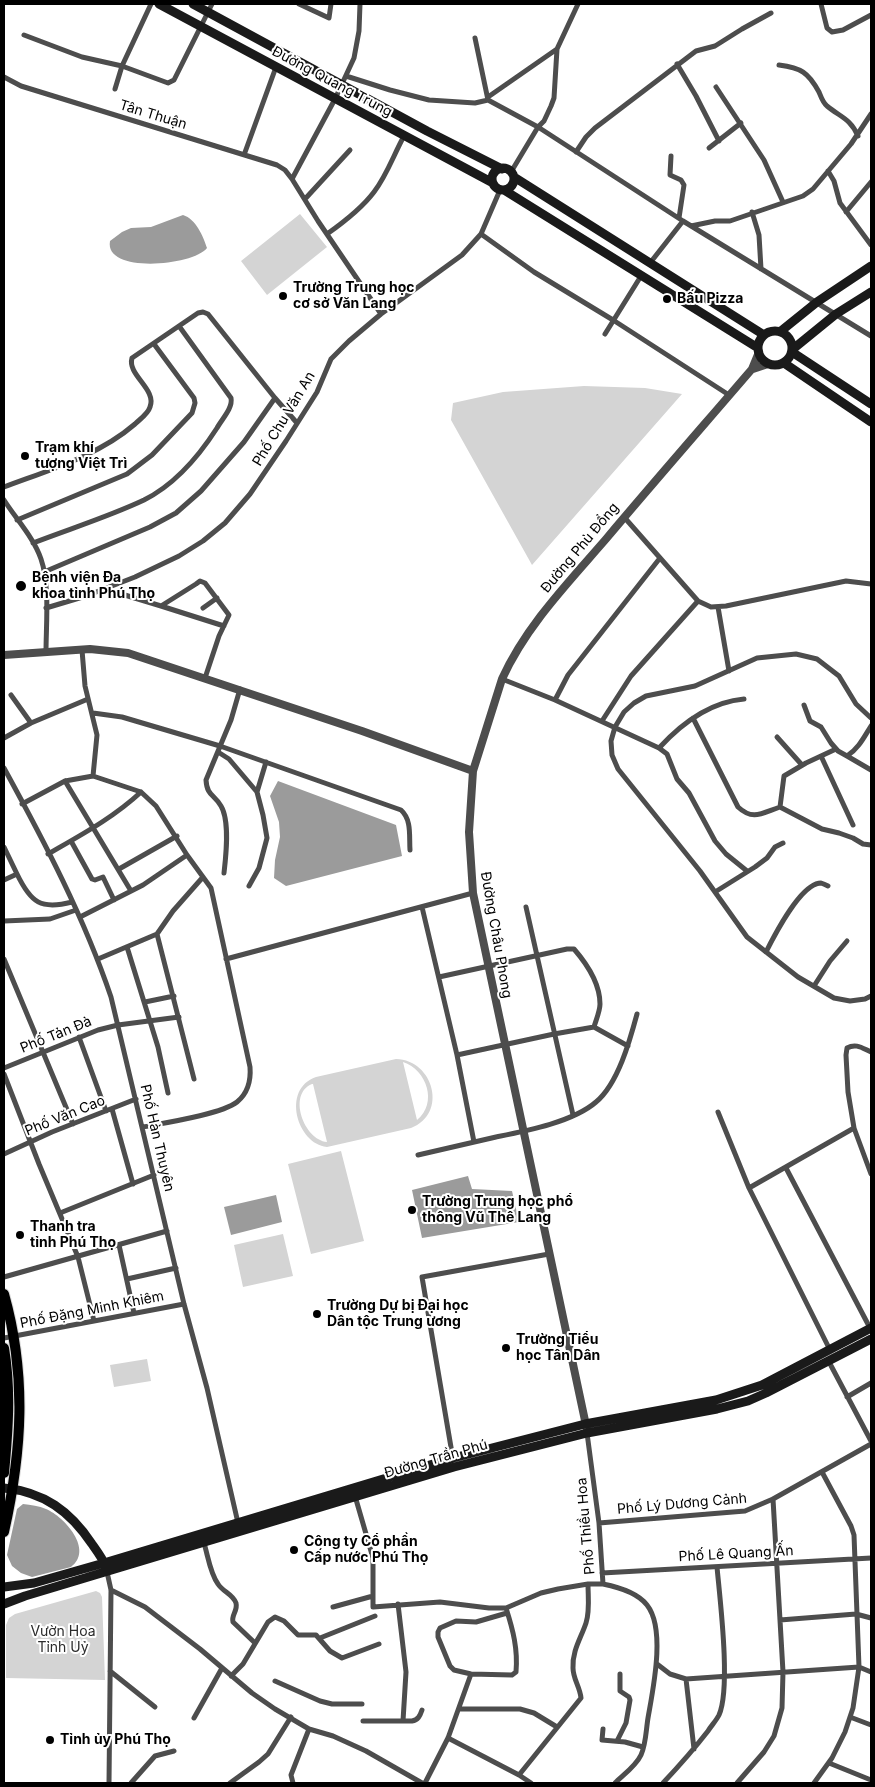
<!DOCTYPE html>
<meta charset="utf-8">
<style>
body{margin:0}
#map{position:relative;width:875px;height:1787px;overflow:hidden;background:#fff;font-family:Inter,sans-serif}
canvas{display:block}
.frame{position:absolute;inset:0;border:5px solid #000;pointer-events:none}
</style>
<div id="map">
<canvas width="875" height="1787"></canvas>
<div class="frame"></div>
</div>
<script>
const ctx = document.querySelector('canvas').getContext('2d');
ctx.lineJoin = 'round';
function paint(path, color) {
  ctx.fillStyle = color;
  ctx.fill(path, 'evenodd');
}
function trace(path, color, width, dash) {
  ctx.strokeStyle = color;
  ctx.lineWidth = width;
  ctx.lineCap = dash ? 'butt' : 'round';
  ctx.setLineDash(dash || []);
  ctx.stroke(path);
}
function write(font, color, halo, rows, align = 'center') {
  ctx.font = font + ' Inter,sans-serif';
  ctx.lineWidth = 4;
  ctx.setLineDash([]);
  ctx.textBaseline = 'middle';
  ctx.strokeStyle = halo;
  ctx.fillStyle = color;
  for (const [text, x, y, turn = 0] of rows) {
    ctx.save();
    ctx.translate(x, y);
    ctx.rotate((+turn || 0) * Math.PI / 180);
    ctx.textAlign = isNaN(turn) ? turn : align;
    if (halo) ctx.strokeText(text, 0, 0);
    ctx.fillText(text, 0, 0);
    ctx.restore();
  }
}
const green = new Path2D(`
 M300,214L327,247L267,295L241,261Z
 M584,386L645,388L682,394L532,565L451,420L453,403L503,392Z
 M396,1059C434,1060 448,1114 411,1128L327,1147C297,1144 281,1089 316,1077ZM403,1062C427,1070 438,1103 417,1120ZM312,1084H313L327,1142C304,1140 287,1094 312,1084Z
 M341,1151L364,1241L311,1254L288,1164Z
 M283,1234L293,1276L243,1287L234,1245Z
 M147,1359L151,1381L114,1387L110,1365Z
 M96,1591L100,1593L102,1597L105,1680L6,1678V1625L9,1618L15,1614Z`);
const water = new Path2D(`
 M183,215C196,219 203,236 207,248C193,266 104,274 110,241L122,232L131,228L151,227Z
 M278,781L396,825L402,856L286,886L274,878L275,860L280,837L279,822L270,796Z
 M468,1176L472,1189L512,1191L519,1222L422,1238L412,1190Z
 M276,1195L282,1222L231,1235L224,1207Z
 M23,1504C31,1505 39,1506 46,1509C65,1517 94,1550 71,1567L32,1577L21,1573L12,1566L7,1555L17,1509Z`);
const minor = new Path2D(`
 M299,4L329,18L331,4
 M360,4L359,31L354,58L335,99L292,179L318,221L381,314
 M821,4L827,28L832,32L843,30L871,15
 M24,35L82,57L122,66L168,83L174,80L212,4
 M475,38L488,100
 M677,64L696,96L719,141
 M779,65C801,68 808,72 819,92C821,97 823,103 827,106C840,117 850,118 858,136
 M346,76L390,90L429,100L475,103L488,100L538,127L683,221L871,336
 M4,77L21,86L277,165L285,170L292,179
 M716,87L764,160L783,202
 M115,89L122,66L151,4
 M488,97L557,49
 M709,148L741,123
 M576,152L586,137L595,128L696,51L715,46L742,29L771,13
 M244,155L276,67
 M671,156L670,175L681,180L684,185L679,218
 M828,171L834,181L840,203L871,245
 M511,172L538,127L544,121L551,106L554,98L557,49L578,4
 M305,199L350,150
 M752,212L759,235L761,269
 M846,212L871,182
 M691,226L715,221H730L803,196L813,189L851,144L871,114
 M327,234C344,222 362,208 374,192C387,175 394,154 404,136
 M481,234L534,272L613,320L729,395
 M650,263L683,221
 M605,334L641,276
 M4,487C49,470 98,456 135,424C140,419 148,414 150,407C157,389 127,375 132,358L198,313L203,312L208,314L275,398L297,423
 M4,500C16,519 34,538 41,559C50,585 46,625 46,652
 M624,517L698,601L711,607L726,606L846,581L871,584
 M17,520L127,474L152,455L192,413L195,403L194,398L154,344
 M33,543C69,529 108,517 144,500C174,485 199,456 217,428C222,419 233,408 231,398L179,326
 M44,572L150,527L176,513L201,491L244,442L275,398
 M105,589L161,606L196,584L200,581L205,583L229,615L219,636L205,678
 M161,606L224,626
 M718,607L729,671
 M46,608L86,596L135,577L179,556L203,541L225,523L250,494L286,441L317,392L331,359L349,341L381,314L462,255L481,234L500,190
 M203,608L217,598
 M82,650L85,686L97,735L93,776L141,792L156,806L187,855L211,888L250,1067C251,1080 248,1093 237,1102C222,1114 164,1123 143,1127
 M502,679L555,700L659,748L667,754L677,779L689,793L715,841L726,854L747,871
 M11,695L31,723
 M555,700L568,675L660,558
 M804,705L810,721L821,727L831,743L838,751L847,756C859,748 864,737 871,726
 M93,713L122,717L220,746L401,810C412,820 409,836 410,850
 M693,718L738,807C753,821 762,813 780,807L784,776L806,763L836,749
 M871,718L856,704L839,676L817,659L796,654L757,658L695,686L646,696L634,703L624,712L615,727L611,741L612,755L618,769L700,871L747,937L798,977L834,998L850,1001L865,999L871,996
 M602,721L631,676L698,601
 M777,737L802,765
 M4,738L31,723L88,699
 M659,748C681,724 710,702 744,699
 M218,752L229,759L257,792L263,815L267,838L259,868L249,886
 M821,756L853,825
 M847,756L871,770
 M4,768C44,841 84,917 111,997L184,1304L207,1388L238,1523
 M65,781L131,891
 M257,792L266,762
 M22,804L65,781L93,776
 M780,807L822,829L839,833L853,838L863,844L871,845
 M71,841L92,879L95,880L103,877L114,900
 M4,847L17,874
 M48,854C81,835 113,818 141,792
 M119,869L177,836
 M224,873C226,856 230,821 221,806C214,794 207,796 206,780L231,720L240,689
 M4,880L17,874C31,903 41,910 72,902
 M715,892L755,867L767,858L775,847L783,843
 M422,907L457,1055L474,1142
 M526,907L573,1115
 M80,917L143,885L187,855
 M4,921L50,919L76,910
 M127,947L158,1047L168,1093
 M766,952C774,936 801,883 821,883C824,884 826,885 828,886
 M4,959L73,1124
 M98,959L157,934
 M226,959L473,893
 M439,977L567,949H574C587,964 600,983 600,1004C600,1011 596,1020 594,1027L628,1046
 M814,986L830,961L847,941
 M145,1002L174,996
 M79,1037L106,1111
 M871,1052C862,1048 856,1043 847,1048L846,1055L848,1092L854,1128L871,1174
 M457,1055L554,1034L594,1027
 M4,1068L98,1030L118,1025L179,1017
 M4,1074L39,1164L78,1257L94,1321
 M194,1079L157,934L173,911L203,877
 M112,1109L133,1184
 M718,1112L749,1188
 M4,1154L52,1132L136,1099
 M418,1155C444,1149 470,1143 496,1137C526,1131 573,1122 596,1102C618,1084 630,1040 637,1014
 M786,1168L870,1328
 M60,1213L154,1175
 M119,1245L134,1313
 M4,1277L167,1231
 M127,1279L176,1268
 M4,1338L184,1304
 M830,1350L749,1188L854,1128
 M828,1360L871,1441
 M847,1397L871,1383
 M587,1433L599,1523L603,1584C618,1587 637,1592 647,1605C666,1629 653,1689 648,1718C646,1730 646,1744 641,1755C636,1766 623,1775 615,1783
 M453,1459L422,1277L549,1254
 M355,1496L373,1558V1607L440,1602L489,1608H506L541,1593L558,1589L588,1584H603
 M599,1523L745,1511L773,1499L871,1444
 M204,1543C208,1556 210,1573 218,1584C223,1592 233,1594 236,1603C238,1611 231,1615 233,1622L255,1643
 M107,1572L111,1590L109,1783
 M602,1573L871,1558
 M111,1590L145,1607L200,1649L252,1693L275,1709L309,1729L333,1736L366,1751L422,1783
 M398,1604L406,1672L403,1721
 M333,1607L373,1596
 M506,1608C513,1630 518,1649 516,1672L512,1675L471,1674L454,1670L450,1666L438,1637V1632L440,1628L456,1621L476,1622L507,1613
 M780,1620L856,1614L871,1618
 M320,1638L375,1616
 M657,1664L670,1674L686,1679L859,1667L871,1672
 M110,1671L155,1707
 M231,1676L243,1664L268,1622L275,1617L284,1621L298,1635H316L330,1651L342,1658L379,1644
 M686,1679L694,1749
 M275,1681L320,1701L332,1704H362
 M459,1709H520L534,1713L557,1727
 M850,1717L871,1725
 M194,1718L222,1668
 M363,1721H412C418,1720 420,1716 422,1710
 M603,1729L602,1740L625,1742L643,1747
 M448,1738L519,1775L531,1783
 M617,1741L626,1723L630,1700L629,1697L620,1691V1674
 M829,1763L871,1780
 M519,1775L581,1698C580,1687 573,1679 573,1668C572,1651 581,1638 586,1623C590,1611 588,1597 588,1584
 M131,1783L155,1756L174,1751
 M230,1783L259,1762L268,1754L291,1717
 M293,1783L291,1775L309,1729
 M425,1783L448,1738L471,1674
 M663,1783C679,1766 694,1749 708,1731C711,1726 716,1721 719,1715C731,1688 720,1600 717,1567
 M737,1783L764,1752L774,1736L782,1708L783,1672L773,1499
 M814,1783L832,1758L845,1732L853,1708L859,1667L854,1535L851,1526L822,1472`);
const tertiary = new Path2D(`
 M753,369L768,364
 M4,655L90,649L128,653L362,731L473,771L469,832L473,893L587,1430
 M473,771L502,679C526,626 568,583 606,539C654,482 703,426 752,369L759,352`);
const secondary = new Path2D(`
 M159,4L493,183
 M193,4L427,131L502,169
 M492 179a11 11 0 1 1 22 0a11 11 0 1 1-22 0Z
 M514,177L764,335
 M504,190L758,348
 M758 348a17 17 0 1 1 34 0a17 17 0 1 1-34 0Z
 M781,331L817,302L871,266
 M793,349L836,314L871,292
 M792,352L871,404
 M784,363L871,422
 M4,1488C44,1492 70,1511 92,1544C97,1551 103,1559 106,1567
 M4,1587L34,1583L104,1563L453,1458L585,1424L716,1400L762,1385L871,1328
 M4,1604L25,1596L454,1467L587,1433L717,1409L748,1401L766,1393L871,1339`);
const primary = new Path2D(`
 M4,1294C27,1376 22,1451 4,1532
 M4,1348C11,1390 8,1430 4,1473`);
const markers = [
 [283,296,5,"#000"],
 [667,299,5,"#000"],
 [25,456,5,"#000"],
 [21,586,6,"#000"],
 [412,1210,5,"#000"],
 [20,1235,5,"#000"],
 [317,1314,5,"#000"],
 [506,1348,5,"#000"],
 [294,1550,5,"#000"],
 [50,1740,5,"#000"]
];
const streetNames = [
 ["Đường Quang Trung",332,82,28],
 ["Tân Thuận",153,115,17],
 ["Phố Chu Văn An",284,419,-59],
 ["Đường Phù Đổng",580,548,-50],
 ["Đường Châu Phong",496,935,80],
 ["Phố Tản Đà",56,1035,-22],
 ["Phố Văn Cao",65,1116,-22],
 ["Phố Hàn Thuyên",157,1138,77],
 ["Phố Đặng Minh Khiêm",92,1310,-11],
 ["Đường Trần Phú",436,1459,-16],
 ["Phố Lý Dương Cảnh",682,1504,-5],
 ["Phố Thiều Hoa",586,1526,-95],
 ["Phố Lê Quang Ấn",736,1554,-3]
];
const poiNames = [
 ["Trường Trung học",293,288],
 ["cơ sở Văn Lang",293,304],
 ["Bấu Pizza",677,299],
 ["Trạm khí",35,448],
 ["tượng Việt Trì",35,464],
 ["Bệnh viện Đa",32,578],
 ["khoa tỉnh Phú Thọ",32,594],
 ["Trường Trung học phổ",422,1202],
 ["thông Vũ Thê Lang",422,1218],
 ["Thanh tra",30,1227],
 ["tỉnh Phú Thọ",30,1243],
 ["Trường Dự bị Đại học",327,1306],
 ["Dân tộc Trung ương",327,1322],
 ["Trường Tiểu",516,1340],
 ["học Tân Dân",516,1356],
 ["Công ty Cổ phần",304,1542],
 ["Cấp nước Phú Thọ",304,1558],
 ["Tỉnh ủy Phú Thọ",60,1740]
];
const parkNames = [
 ["Vườn Hoa",63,1632],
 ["Tỉnh Uỷ",63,1648]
];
paint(green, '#d4d4d4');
paint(water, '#9b9b9b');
trace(primary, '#dbdbdb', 12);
trace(minor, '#4d4d4d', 5);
trace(tertiary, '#4d4d4d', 8);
trace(secondary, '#1a1a1a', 9);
trace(primary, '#000', 10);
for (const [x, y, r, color] of markers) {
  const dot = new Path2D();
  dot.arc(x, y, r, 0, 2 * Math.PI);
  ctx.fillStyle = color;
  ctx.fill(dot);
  trace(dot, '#fff', 2);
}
write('14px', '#000', '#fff', streetNames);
write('bold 14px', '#000', '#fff', poiNames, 'left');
write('14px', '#2b2b2b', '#fff', parkNames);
</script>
